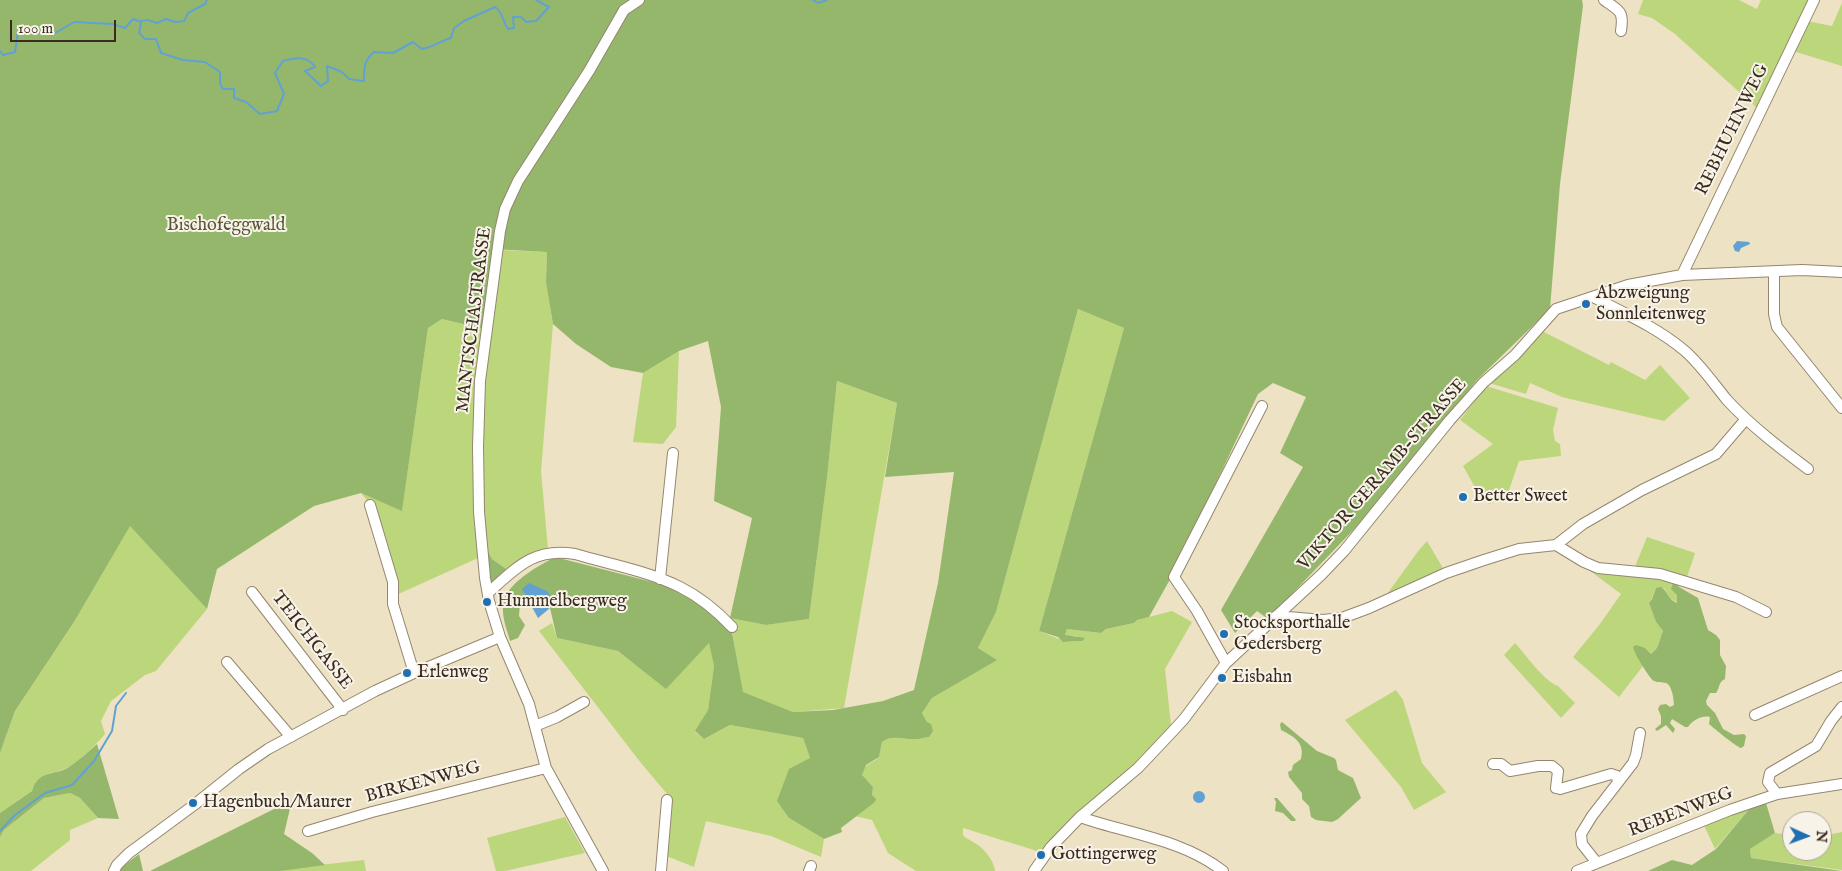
<!DOCTYPE html>
<style>
body{margin:0}
#map{position:relative;width:1842px;height:871px;overflow:hidden;background:#ede2c3;font-family:"IM FELL English",serif}
canvas{display:block}
.north{position:absolute;left:1782px;top:811px;width:50px;height:50px;box-sizing:border-box;background:#f7f3e8;border:1px solid #aca397;border-radius:50%;rotate:92deg;font-size:14px;font-weight:700;line-height:20px;text-align:center;color:#3b2a1e}
.north::after{content:'';display:block;margin:auto;width:18px;height:22px;background:#1f6fb2;clip-path:polygon(50% 0,100% 100%,50% 72%,0 100%)}
.scale{position:absolute;left:10px;top:20px;width:106px;height:22px;box-sizing:border-box;border:2px solid #3b2a1e;border-top:0;padding-left:6px;font-size:15px;line-height:18px;white-space:nowrap;color:#3b2a1e;-webkit-text-stroke:4px #f7f3e8;paint-order:stroke}
</style>
<div id="map">
<canvas width="1842" height="871"></canvas>
<div class="north">N</div>
<div class="scale">100 m</div>
</div>
<script>
const ctx = document.querySelector('canvas').getContext('2d');
ctx.lineJoin = 'round';
function paint(path, color) {
  ctx.fillStyle = color;
  ctx.fill(path, 'evenodd');
}
function trace(path, color, width, dash) {
  ctx.strokeStyle = color;
  ctx.lineWidth = width;
  ctx.lineCap = dash ? 'butt' : 'round';
  ctx.setLineDash(dash || []);
  ctx.stroke(path);
}
function write(font, color, halo, rows, align = 'center') {
  ctx.font = font + ' "IM FELL English",serif';
  ctx.lineWidth = 4;
  ctx.setLineDash([]);
  ctx.textBaseline = 'middle';
  ctx.strokeStyle = halo;
  ctx.fillStyle = color;
  for (const [text, x, y, turn = 0] of rows) {
    ctx.save();
    ctx.translate(x, y);
    ctx.rotate((+turn || 0) * Math.PI / 180);
    ctx.textAlign = isNaN(turn) ? turn : align;
    if (halo) ctx.strokeText(text, 0, 0);
    ctx.fillText(text, 0, 0);
    ctx.restore();
  }
}
const green = new Path2D(`
 M1643,0H1739L1757,9L1761,0H1810L1758,109L1675,34L1652,18L1638,14Z
 M1842,3V66L1793,51L1807,21L1832,26Z
 M501,250L547,252L546,283L553,324L541,471L548,549L509,571L492,559L485,546L482,493L483,394Z
 M1078,309L1124,328L1039,631L1067,642L1082,641L1076,636L1068,637L1065,635L1067,629L1101,633L1106,629L1134,623L1137,620L1172,611L1192,622L1165,669L1171,725L1134,764L1077,813L1040,854L1034,850L963,828V835C966,839 969,839 973,842C983,847 994,860 995,871H916L888,853L872,820L855,816L875,802L872,795L873,787L863,777C860,765 872,764 879,757L882,742C890,736 898,738 907,739L927,722L922,713L932,698L996,660L978,648L996,612Z
 M442,319L484,329L478,558L394,596L398,585L378,513L361,493L402,510L428,328Z
 M1542,331L1609,365L1611,362L1645,380L1660,365L1690,398L1664,421L1562,397L1530,383L1526,394L1489,383Z
 M679,351L676,427L663,444L633,442L643,373Z
 M837,381L897,403L844,708L793,712L742,692L730,618L766,625L809,619L827,478Z
 M1486,386L1558,408L1553,430L1555,441L1560,444L1561,456L1519,461L1507,496L1489,504L1484,495L1480,496L1463,466L1493,444L1460,420Z
 M130,525L207,609L156,671L145,675L111,701L101,721L105,734C95,746 83,757 70,766C56,776 38,769 32,791L0,813V753L15,711L74,622Z
 M1647,537L1695,553L1686,580L1634,569Z
 M1427,541L1444,570L1387,594L1419,550Z
 M1591,568L1675,581L1678,603L1670,598L1664,588H1656C1653,593 1653,598 1649,603L1656,622L1663,631C1659,639 1660,648 1651,654L1645,648L1639,658L1643,666L1619,697L1573,657L1600,624L1621,594L1589,570Z
 M552,623L557,638L618,651L666,688L709,642L714,666L708,710L695,732L704,739L730,725L803,738L810,758L789,818L824,839L821,857L771,836L706,821L694,867L664,855L668,795L641,763L539,631Z
 M1515,643C1525,654 1545,682 1558,686L1575,703L1561,718L1504,655Z
 M1396,690L1403,700L1422,763L1446,792L1414,810L1401,787L1345,720Z
 M70,793L80,798L98,818L70,830V840L31,871H0V837L4,830L44,798Z
 M1750,808L1715,849L1702,821Z
 M565,817L585,853L505,871H496L487,838Z
 M1842,832V870L1751,858L1750,849L1775,833L1792,835V851H1822V836Z
 M364,860L366,871H280L284,869Z`);
const forest = new Path2D(`
 M0,0H1582L1583,6L1560,184L1550,309L1477,380L1357,526L1268,619L1257,611L1235,633L1221,610L1303,467L1280,453L1306,397L1273,383L1258,394L1173,574L1149,617L1137,620L1134,623L1106,629L1101,633L1067,629L1065,635L1085,638L1082,641L1063,642L1058,637L1039,631L1124,328L1078,309L996,612L978,648L997,660L932,698L922,713L927,722L931,724L933,731L929,737C925,737 920,739 916,739C904,740 892,734 882,742L879,757L866,765L862,775L873,787L872,795L876,799L875,802L841,828L842,832L824,839L789,818L777,801L789,769L810,758L803,738L730,725L704,739L695,731L708,710L714,666L709,643L666,689L618,651L557,638L550,608L552,598L523,589L529,600L520,603L519,616L525,625L518,638L510,641C507,630 502,618 503,606C504,584 537,567 555,557L668,586L695,602L731,627L743,692L793,712L833,710L883,701L914,690L938,583L954,472L885,477L897,403L837,381L827,478L809,619L766,625L730,618L752,518L714,501L721,407L708,341L679,351L643,373L611,367L576,344L553,324L546,283L547,252L493,249L484,329L442,319L428,328L402,511L361,493L314,506L217,569L207,609L130,526L74,622L15,711L0,753Z
 M485,546L492,559L509,571L491,585L488,577Z
 M1673,583H1676L1679,587L1698,598L1708,630L1716,635L1720,640V655L1726,666L1725,679C1718,682 1720,688 1716,693H1710L1706,701L1707,705L1715,713L1723,729L1734,735L1744,734L1746,736L1744,746L1741,748C1735,746 1715,729 1709,724L1710,717C1702,715 1693,720 1688,727H1685L1672,719L1670,723L1675,729L1673,733L1666,725L1657,731L1655,729L1661,724V716L1658,709L1660,705L1666,704L1670,707L1674,705C1674,700 1672,685 1666,683C1662,682 1658,683 1654,681C1649,678 1634,653 1633,647L1636,645L1645,648L1651,654C1660,648 1659,639 1663,631L1656,622L1649,603L1652,599L1656,588L1661,587C1668,591 1668,600 1677,603V595L1671,589Z
 M1282,722L1317,751L1334,758L1336,760L1338,770L1353,778L1361,798L1338,819L1332,822L1316,820L1311,817L1309,806L1302,799V793L1289,777L1288,772L1292,770L1293,765L1301,759C1305,743 1295,737 1281,730L1280,724Z
 M97,744L119,819L98,818L80,798L70,793L44,798L4,830L0,837V813L32,791C38,769 56,776 69,767C79,760 88,752 97,744Z
 M1274,798H1277L1296,820L1295,821H1291L1283,813L1275,811L1276,802Z
 M292,800L284,834L312,853L325,865L280,871H150Z
 M1766,803L1775,833L1750,849L1751,858L1842,871H1648L1672,860L1692,865L1716,849L1750,808Z
 M139,854L143,871H117Z`);
const water = new Path2D(`
 M1737,241L1749,242L1750,244L1741,248L1739,252L1735,251L1733,246Z
 M529,583L547,591L552,598L550,608L538,618L522,589Z
 M1193 797a6 6 0 1 1 12 0a6 6 0 1 1-12 0Z`);
const stream = new Path2D(`
 M813,0L818,3L827,0
 M141,21L148,20L157,23L166,19L175,22L184,21L188,13L205,4L207,0
 M0,51L3,55L15,52L18,31L55,33L74,22L113,24L125,28L133,19L141,22L139,33L145,39H156L161,53L183,60L205,62L220,72V84L223,89H234V98L246,102L260,114L277,111L284,94L275,73L283,61C295,58 307,55 315,67L305,71L321,86L328,81L327,66L342,72L349,79L364,81C364,68 364,60 374,52L393,53L413,42L422,49C433,47 441,41 451,38L454,28L464,21L495,7C503,12 503,22 508,29L514,28L513,17H521L526,22L536,21L549,7L536,0
 M0,831L15,815L45,793L72,785L94,761L112,731L116,706L126,693`);
const minor = new Path2D(`
 M1604,0C1620,11 1624,11 1621,31
 M1774,272V314L1777,327L1842,408
 M1682,275L1814,0
 M1593,297C1624,313 1658,328 1685,351C1701,365 1713,383 1727,400C1751,426 1780,448 1808,469
 M370,505L393,582V604L414,673
 M1556,545L1584,562L1598,568L1660,574L1736,597L1766,612
 M660,579L673,453
 M252,592L343,710
 M488,593C516,568 534,547 575,554C609,564 648,571 680,587C700,597 717,611 732,627
 M1276,616L1323,620L1342,618L1369,608L1446,573L1484,560L1519,549L1556,545L1583,524L1642,490L1716,454L1746,419
 M227,662L291,737
 M1226,663L1197,611L1174,577L1262,406
 M1755,715L1842,676
 M535,726L557,717L584,702
 M1493,764H1501L1510,771L1538,766H1552L1558,771L1556,788L1560,789L1611,774L1617,776L1618,782
 M1777,794L1768,782L1770,773L1816,746L1831,721L1842,707
 M1080,817C1129,834 1181,839 1223,871
 M308,831L372,812L546,768
 M1597,863L1582,844L1581,834L1592,816L1633,763L1636,755L1640,733
 M114,871L117,865L129,853L194,805L239,769L268,749L375,691L414,673L500,637
 M603,871L546,768L529,704L500,637L489,601L485,578L479,512L478,447L480,381L500,231L505,209L518,181L589,71L624,10L639,0
 M661,871L667,800
 M809,871L811,866
 M1034,871L1051,847L1080,817L1138,768L1172,732L1184,719L1226,663L1321,575L1344,551L1450,420L1483,383L1515,355L1556,309L1628,285L1682,275L1802,270L1842,272
 M1577,871L1730,810L1777,794L1842,784`);
const markers = [
 [1586,304,5,"#1f6fb2"],
 [1463,497,5,"#1f6fb2"],
 [487,602,5,"#1f6fb2"],
 [1224,634,5,"#1f6fb2"],
 [407,673,5,"#1f6fb2"],
 [1222,678,5,"#1f6fb2"],
 [193,803,5,"#1f6fb2"],
 [1041,855,5,"#1f6fb2"]
];
const streetNames = [
 ["REBHUHNWEG",1733,130,-64],
 ["MANTSCHASTRASSE",475,320,-83],
 ["VIKTOR GERAMB-STRASSE",1383,475,-49],
 ["TEICHGASSE",311,641,52],
 ["BIRKENWEG",423,783,-15],
 ["REBENWEG",1681,813,-21]
];
const parkNames = [
 ["Bischofeggwald",226,226]
];
const poiNames = [
 ["Abzweigung",1596,294],
 ["Sonnleitenweg",1596,315],
 ["Better Sweet",1473,497],
 ["Hummelbergweg",497,602],
 ["Stocksporthalle",1234,624],
 ["Gedersberg",1234,645],
 ["Erlenweg",417,673],
 ["Eisbahn",1232,678],
 ["Hagenbuch/Maurer",203,803],
 ["Gottingerweg",1051,855]
];
paint(green, '#bcd67c');
paint(forest, '#95b76c');
paint(water, '#61a1d4');
trace(stream, '#61a1d4', 2);
trace(minor, '#948670', 12);
trace(minor, '#fff', 10);
for (const [x, y, r, color] of markers) {
  const dot = new Path2D();
  dot.arc(x, y, r, 0, 2 * Math.PI);
  ctx.fillStyle = color;
  ctx.fill(dot);
  trace(dot, '#f7f3e8', 2);
}
write('18px', '#3b2a1e', '#f7f3e8', streetNames);
write('18px', '#5b5536', '#f7f3e8', parkNames);
write('18px', '#3b2a1e', '#f7f3e8', poiNames, 'left');
</script>
